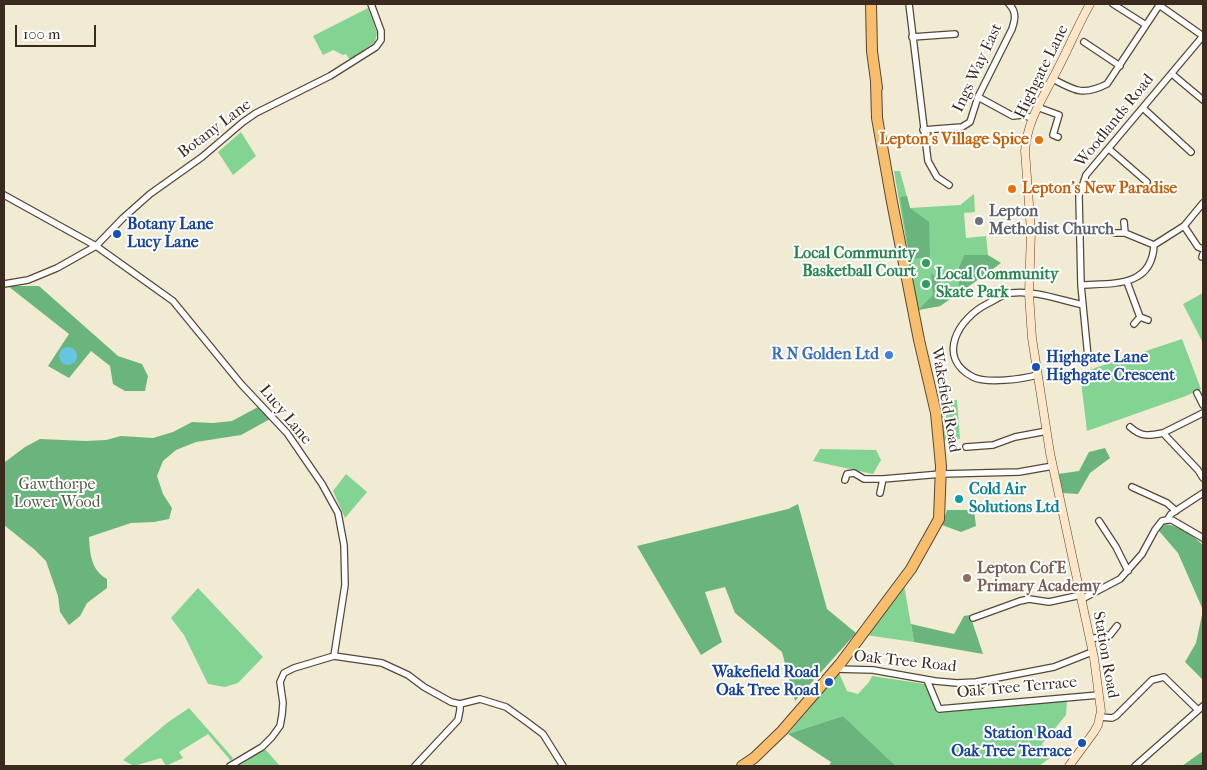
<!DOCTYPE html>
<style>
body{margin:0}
#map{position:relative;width:1207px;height:770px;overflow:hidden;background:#f0ebd2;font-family:"IM FELL French Canon",serif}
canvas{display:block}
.frame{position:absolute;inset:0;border:5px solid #3b2a1e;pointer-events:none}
.scale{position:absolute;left:15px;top:25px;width:81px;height:22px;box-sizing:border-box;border:2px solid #3b2a1e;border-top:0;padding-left:6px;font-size:15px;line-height:18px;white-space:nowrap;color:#3b2a1e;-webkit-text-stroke:4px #fff;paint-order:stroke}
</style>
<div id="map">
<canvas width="1207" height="770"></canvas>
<div class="frame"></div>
<div class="scale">100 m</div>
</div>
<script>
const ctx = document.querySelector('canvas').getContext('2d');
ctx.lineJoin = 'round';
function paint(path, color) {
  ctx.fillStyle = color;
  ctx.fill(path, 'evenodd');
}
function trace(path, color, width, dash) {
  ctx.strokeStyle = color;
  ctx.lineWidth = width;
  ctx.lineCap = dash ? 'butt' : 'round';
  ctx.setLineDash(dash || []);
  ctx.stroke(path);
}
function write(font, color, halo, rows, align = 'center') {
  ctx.font = font + ' "IM FELL French Canon",serif';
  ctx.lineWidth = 4;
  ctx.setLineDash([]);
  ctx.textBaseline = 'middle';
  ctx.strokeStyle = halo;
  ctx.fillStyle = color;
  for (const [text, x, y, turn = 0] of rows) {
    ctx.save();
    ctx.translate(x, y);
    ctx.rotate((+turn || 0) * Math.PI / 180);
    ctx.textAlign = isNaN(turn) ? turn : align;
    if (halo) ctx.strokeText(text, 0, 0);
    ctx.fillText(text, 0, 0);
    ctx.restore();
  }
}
const green = new Path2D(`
 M368,8L377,33L375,42L350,60L346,54L343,55L333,50L323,55L313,36Z
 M241,132L256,156L233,175L218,152Z
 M894,171H900L910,208L960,205L974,194L975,212L964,213L966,238L986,236L988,255H964L956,274L961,292L940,306L918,310Z
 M1203,293V343L1183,304Z
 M1182,339L1201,389L1186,396L1087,431L1080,373Z
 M957,400L960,439L944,440L938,402Z
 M820,449L876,450L881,460L873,474L813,461Z
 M346,474L367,492L345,518L333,491Z
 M904,585L914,642L866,635Z
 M198,588L263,657L238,683L225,687L208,684L184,635L171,618Z
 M839,673L847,691L858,694L869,682L872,676L925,684L937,713L1067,701L1066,715L1042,744L1051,757L1039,766H896L843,716L788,734Z
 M189,708L233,758L231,761L208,734L179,752L183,758L166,766L161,758L134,766L123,760L167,723Z
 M265,749L280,766H239Z`);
const forest = new Path2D(`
 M907,196L910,208L929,222L930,257L910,259L900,197Z
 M964,255H988L1001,263L961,292L956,274Z
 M931,273L954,296L940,306L918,310L933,295Z
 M8,286H39L118,356L142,364L148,376L145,391H125L113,384L110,366L91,351L69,378L48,366L69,334Z
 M258,407L270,419L241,435L196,442L176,450L163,461L157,476L163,494L172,508L169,519L154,522L131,523L89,537C90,554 91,570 107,579V588L87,603L80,616L69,625L60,612L58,596L46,561L35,550L4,525V469L5,462L25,447L40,439L86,441L106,440L121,436L153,438L173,432L192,422L213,423L232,421Z
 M1105,448L1110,458L1090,473L1078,494L1062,493L1058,474L1079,471L1089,452Z
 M798,504L827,609L856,633L795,701L782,652L735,613L725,587L705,592L722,642L701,655L637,546L788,509Z
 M947,510H974L976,526L961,532L942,525Z
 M1165,524C1179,526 1193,536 1203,545V680L1185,662L1196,643L1203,610L1178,553L1159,531Z
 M970,615L983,654L914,642L911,624L954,634L964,616Z
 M843,716L896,766H829L831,762L788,734Z
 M1203,751V766H1182Z`);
const water = new Path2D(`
 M59 356a9 9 0 1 1 18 0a9 9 0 1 1-18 0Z`);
const street = new Path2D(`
 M909,4L928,161L937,177L949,185
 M1113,4L1146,25
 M1159,5L1203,36
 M912,37L955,34
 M1084,42L1120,66
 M1172,74L1203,100
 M1053,79C1075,91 1083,96 1107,84L1160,4
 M978,97L1013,116L1022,115L1032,118
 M1037,107L1059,115L1053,135L1058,137
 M1143,108L1191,152
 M923,130L962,127L970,122L978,97L1012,29C1015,20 1017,12 1009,4
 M1109,149L1147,182
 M4,195L96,246L173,301L241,384L287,433L322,484L338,513L344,545L345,585L334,656
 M1124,222L1125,233
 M1184,226L1198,247L1203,249
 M1115,233H1125L1154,245
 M1202,257L1203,254
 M1127,282L1140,317
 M4,284L28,280L57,268L96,246L123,218L150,194L202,157L243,122L256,113L330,76L376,47L381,40V31L371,4
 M1081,285C1112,283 1152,288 1154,245L1184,226L1203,203
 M1134,324L1140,317L1148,320
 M1088,357L1081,285L1079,196L1086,175L1203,36
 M1037,375C1023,379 987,384 973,377C935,357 959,318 987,304C995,300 1003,294 1011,293C1035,290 1060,300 1083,305
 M1197,393L1203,405
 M1130,427C1141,437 1149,436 1163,433L1198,470L1203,478
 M1163,433L1203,413
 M966,447L993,445L1015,437L1047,431
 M845,480L847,474L854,473L864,479H883L941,474L1019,472L1053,466
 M1132,487L1167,503L1176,511
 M880,493L883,479
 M1167,520H1172L1203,538
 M1099,521L1116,547L1128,571
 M1082,599L1120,579L1142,554L1155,530L1162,521L1167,520L1171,514L1203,493
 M973,618L1020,601L1029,599L1049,602L1081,595
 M1090,639L1110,635L1117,626
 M835,669L873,670L935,681L957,683L976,682L1054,667L1092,652
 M927,680L939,709L1099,695
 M1100,717L1112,718L1116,716L1152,680L1164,677L1198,710
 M230,766L262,747L272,737L280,726L282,715L283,703L280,682L284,673L294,668L334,656L382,663L408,675L424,687L451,702L460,704L480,699L506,707L527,722L543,734L563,766
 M415,766L458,720L460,710V704
 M1135,766L1203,706`);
const secondary = new Path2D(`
 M1069,766L1094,732L1098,725L1101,711L1094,658L1050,453L1032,338L1029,294L1031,231L1025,151C1027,122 1041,101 1054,76C1067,52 1077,27 1090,4`);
const highway = new Path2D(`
 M871,4L872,51L877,88
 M742,766L754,758L782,731L840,664L911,569L939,519L941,466L936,413L919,340L892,202L877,118L876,82`);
const markers = [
 [1039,140,5,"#e8710a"],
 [1012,189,5,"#e8710a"],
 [979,221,5,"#6b7280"],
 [117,234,5,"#1a4fb4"],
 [926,263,5,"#2e9e5b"],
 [926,284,5,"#2e9e5b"],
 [889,355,5,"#3f7fe0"],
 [1036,367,5,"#1a4fb4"],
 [959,499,5,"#0f9aa8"],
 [967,578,5,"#8d6e63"],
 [829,682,5,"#1a4fb4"],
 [1082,743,5,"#1a4fb4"]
];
const streetNames = [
 ["Ings Way East",978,68,-65],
 ["Highgate Lane",1042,72,-64],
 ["Woodlands Road",1115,121,-51],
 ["Botany Lane",215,129,-37],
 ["Wakefield Road",945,400,80],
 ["Lucy Lane",285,415,50],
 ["Station Road",1105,655,80],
 ["Oak Tree Road",905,662,6],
 ["Oak Tree Terrace",1017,688,-5]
];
const foodNames = [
 ["Lepton's Village Spice",1029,140],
 ["Lepton's New Paradise",1022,189,"left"]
];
const worshipNames = [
 ["Lepton",989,212],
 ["Methodist Church",989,230]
];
const transitNames = [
 ["Botany Lane",127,225],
 ["Lucy Lane",127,243],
 ["Highgate Lane",1046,358],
 ["Highgate Crescent",1046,376],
 ["Wakefield Road",819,673,"right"],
 ["Oak Tree Road",819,691,"right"],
 ["Station Road",1072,734,"right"],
 ["Oak Tree Terrace",1072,752,"right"]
];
const leisureNames = [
 ["Local Community",916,254],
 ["Basketball Court",916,272],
 ["Local Community",936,275,"left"],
 ["Skate Park",936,293,"left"]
];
const shopNames = [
 ["R N Golden Ltd",879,355]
];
const parkNames = [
 ["Gawthorpe",57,485],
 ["Lower Wood",57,503]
];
const cultureNames = [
 ["Cold Air",969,490],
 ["Solutions Ltd",969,508]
];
const educationNames = [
 ["Lepton CofE",977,569],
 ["Primary Academy",977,587]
];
paint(green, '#83d393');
paint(forest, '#6ab57d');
paint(water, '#66c5e4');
trace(street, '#564739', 8);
trace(secondary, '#564739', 9);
trace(highway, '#564739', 12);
trace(street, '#fff', 5.5);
trace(secondary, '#fde5c5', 8);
trace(highway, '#f9be6d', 10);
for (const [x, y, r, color] of markers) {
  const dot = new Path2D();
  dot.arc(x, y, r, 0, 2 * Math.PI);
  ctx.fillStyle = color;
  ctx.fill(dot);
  trace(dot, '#fff', 2);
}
write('16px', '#3b2a1e', '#fff', streetNames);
write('bold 16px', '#c56008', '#fff', foodNames, 'right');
write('bold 16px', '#5b616d', '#fff', worshipNames, 'left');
write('bold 16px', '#164399', '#fff', transitNames, 'left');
write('bold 16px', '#27864d', '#fff', leisureNames, 'right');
write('bold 16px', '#366cbe', '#fff', shopNames, 'right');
write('16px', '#515d41', '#fff', parkNames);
write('bold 16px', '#0d838f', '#fff', cultureNames, 'left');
write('bold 16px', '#785e54', '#fff', educationNames, 'left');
</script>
